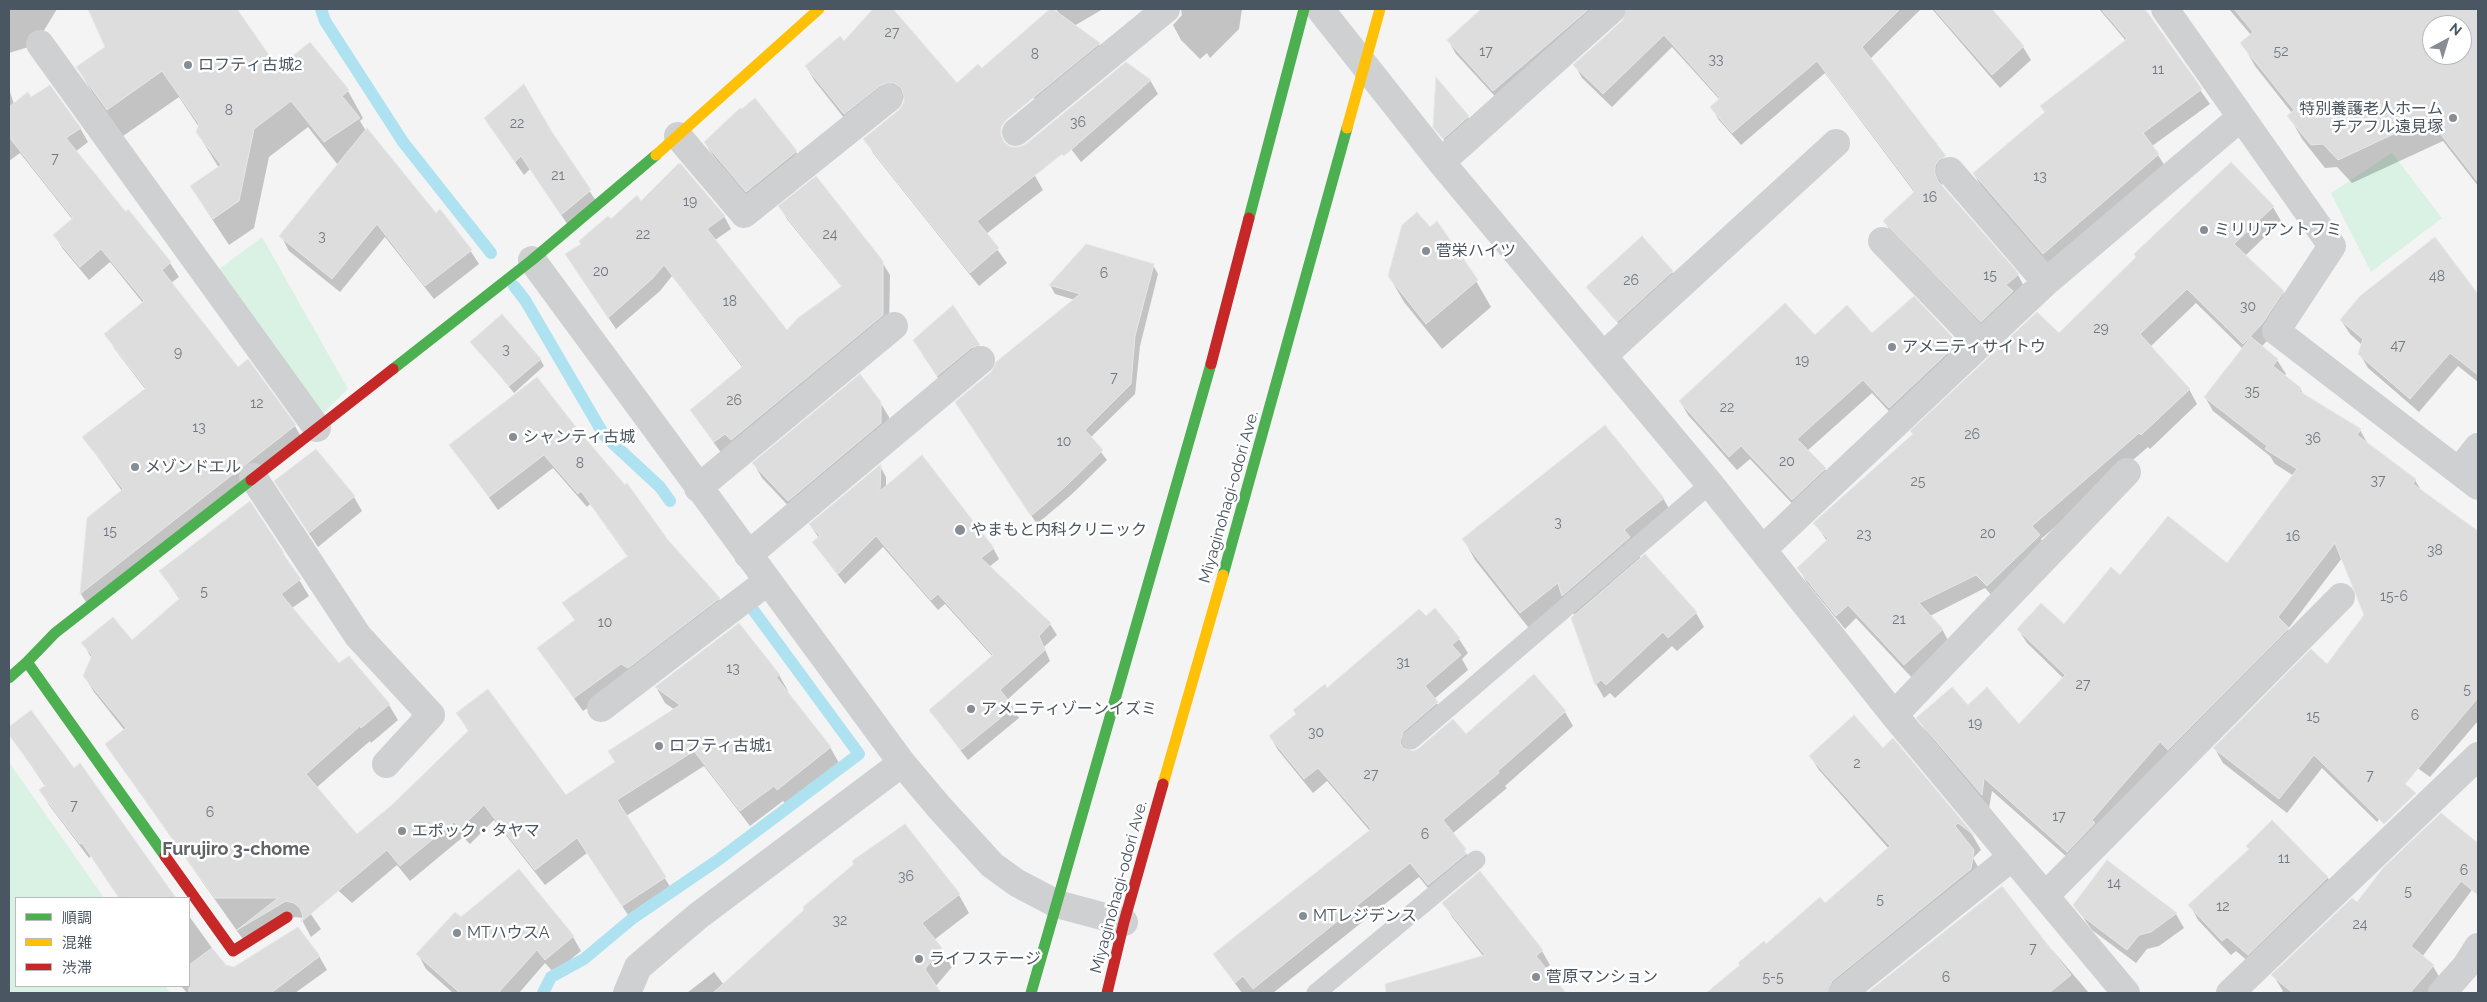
<!DOCTYPE html>
<html>
<head>
<meta charset="utf-8">
<style>
	body { margin:0 }
	#map { position:relative; width:2487px; height:1002px; overflow:hidden; background:#f4f4f4; font-family:Raleway,"Noto Sans JP",sans-serif }
	canvas { display:block }
	.frame { position:absolute; inset:0; border:10px solid #4a5661; pointer-events:none }
	.legend { position:absolute; left:15px; top:897px; width:175px; height:90px; box-sizing:border-box; background:#fff; border:1px solid #b7bbc0; margin:0; padding:6px 9px; list-style:none; font-size:15px; color:#4a5661 }
	.legend li { display:flex; align-items:center; gap:10px; height:25px }
	.legend b { width:25px; border:1px solid #b7bbc0 }
	.north { position:absolute; left:2422px; top:15px; width:50px; height:50px; box-sizing:border-box; background:#fff; border:1px solid #b7bbc0; border-radius:50%; rotate:39deg; font-size:14px; font-weight:700; line-height:20px; text-align:center; color:#4a5661 }
	.north::after { content:''; display:block; margin:auto; width:18px; height:22px; background:#868d94; clip-path:polygon(50% 0,100% 100%,50% 72%,0 100%) }
</style>
</head>
<body>
<div id="map">
<canvas width="2487" height="1002"></canvas>
<div class="frame"></div>
<ul class="legend">
<li><b style="height:6px;background:#4caf50"></b>順調</li>
<li><b style="height:6px;background:#ffc107"></b>混雑</li>
<li><b style="height:6px;background:#c62828"></b>渋滞</li>
</ul>
<div class="north">N</div>
</div>
<script>
const c = document.querySelector('canvas').getContext('2d');
c.lineJoin = 'round';
function paint(path, color) { c.fillStyle = color; c.fill(path, 'evenodd'); }
const toPath = rows => new Path2D(rows.map(r => 'M' + r).join(''));
function strokePath(path, color, width, dash) { c.strokeStyle = color; c.lineWidth = width; c.lineCap = dash ? 'butt' : 'round'; c.setLineDash(dash || []); c.stroke(path); }
function label(font, color, halo, rows, align = 'center') {
  c.font = font + ' Raleway,"Noto Sans JP",sans-serif'; c.lineWidth = 5; c.setLineDash([]); c.textBaseline = 'middle'; c.strokeStyle = halo; c.fillStyle = color; for (const [text, x, y, turn = 0] of rows) {
    c.save(); c.translate(x, y); c.rotate((+turn || 0) * Math.PI / 180); c.textAlign = isNaN(turn) ? turn : align; if (halo) c.strokeText(text, 0, 0); c.fillText(text, 0, 0); c.restore();
  }
}
const green = toPath([
	[2392,153,2442,218,2371,272,2331,193],
	[262,237,348,389,323,413,215,272],
	[9,762,104,898,16,898,16,986,165,986,170,993,9,993]
]);
const shadow = toPath([
	[9,9,57,9,35,45,9,53],
	[89,9,153,9,160,23,185,26,210,9,236,9,278,70,310,44,348,91,363,118,360,121,366,131,435,214,470,250,479,264,434,299,385,237,340,292,289,251,281,236,338,165,308,127,269,157,254,228,229,245,191,187,219,168,197,132,199,127,179,97,123,136,93,94,77,67,106,47],
	[874,9,891,9,1000,135,1005,144,1035,176,1043,190,986,234,1007,263,979,286,873,153,865,139,900,111,905,99,896,96,852,128,814,80,806,66,844,43],
	[1051,9,1060,15,1056,9,1103,9,1074,26,1099,44,1107,58,1043,111,1002,53],
	[1181,9,1242,9,1239,29,1210,58,1207,53,1200,59,1181,40,1173,25,1182,15],
	[1483,9,1613,9,1502,104,1456,54,1448,40],
	[1628,9,1921,9,1870,59,1952,170,1942,180,1942,187,2018,275,2025,288,1989,334,1892,234,1884,221,1915,193,1825,73,1741,145,1719,120,1711,107,1720,100,1672,47,1612,107,1582,78,1575,65,1628,15],
	[1932,9,1991,9,2023,47,2031,60,2000,88],
	[2099,9,2143,9,2210,104,2152,146,2167,169,2051,268,1982,188,1974,174,2045,113,2042,107,2127,42],
	[2229,9,2298,9,2313,27,2337,9,2478,9,2478,186,2443,141,2352,183,2337,167,2325,168,2302,139,2289,116,2292,113,2255,66,2242,43,2251,35],
	[2432,25,2462,25,2462,55,2432,55],
	[1150,80,1158,94,1081,162,1062,137],
	[9,89,14,104,31,99,80,128,88,142,75,152,126,213,128,211,170,263,179,277,171,283,238,369,295,426,303,440,89,607,81,594,89,518,122,491,84,438,146,390,114,348,106,334,143,303,110,262,89,280,63,249,54,235,73,220,20,153,9,161],
	[755,100,796,152,804,166,755,206,714,157,705,143],
	[1468,117,1472,124,1448,145,1434,126],
	[485,119,551,133,598,204,570,228,530,169,524,175],
	[641,203,724,216,731,229,715,240,787,332,842,287,787,219,780,207,882,262,890,275,889,328,722,454,691,411,743,368,672,276,660,291,616,329,574,267,582,244,611,221],
	[2273,207,2281,221,2245,256,2283,292,2291,306,2270,338,2261,347,2277,360,2286,374,2284,376,2300,389,2304,395,2360,430,2368,444,2415,480,2422,492,2478,532,2478,590,2394,529,2374,553,2478,651,2478,721,2430,777,2416,767,2377,822,2322,768,2287,813,2223,763,2215,749,2327,666,2366,616,2342,558,2288,629,2296,643,2076,865,1992,791,1989,808,1926,732,1918,718,1967,706,2019,725,2064,679,2027,643,2018,629,2064,626,2121,577,2227,565,2294,476,2275,464,2270,456,2213,411,2205,397,2243,349,2196,303,2150,347,2189,389,2197,404,2150,449,2148,447,2041,539,2048,550,1995,599,1985,588,1930,616,1942,629,1950,644,1913,679,1856,618,1845,629,1807,583,1799,569,1827,541,1815,523,2060,334],
	[1153,265,1158,274,1140,346,1135,394,1090,438,1107,460,1071,495,1037,524,962,412,1075,300,1055,294,1050,285],
	[1672,272,1676,279,1622,328,1588,287],
	[1389,276,1476,281,1491,307,1442,349,1404,302],
	[2473,289,2478,298,2478,306,2472,310,2478,315,2478,382,2458,366,2419,412,2368,368,2360,354,2362,345,2350,334,2341,320],
	[1914,298,1957,344,1965,358,1898,421,1872,393,1807,451,1825,469,1833,483,1801,513,1750,459,1737,470,1688,415,1680,401,1814,337,1872,335],
	[952,307,987,359,946,390,922,354],
	[472,342,540,359,544,366,514,393],
	[537,379,667,541,719,599,727,612,583,711,538,648,575,621,564,603,628,557,590,504,587,507,553,468,498,510,451,445],
	[880,402,889,417,889,438,797,515,762,478,754,464],
	[316,450,354,497,362,511,318,547,284,496],
	[880,466,886,477,886,488,993,548,999,559,989,567,1050,624,1057,635,1044,647,1050,661,1007,700,1019,718,968,760,930,711,993,657,945,604,938,610,883,547,845,584,813,543,819,538,810,525],
	[1663,498,1675,519,1636,550,1641,559,1696,613,1704,627,1677,651,1672,646,1615,698,1610,693,1604,698,1596,684,1572,619,1575,616,1568,604,1532,632,1475,560,1464,540],
	[283,553,309,596,292,608,339,665,389,705,398,720,371,743,370,741,316,788,357,835,394,805,469,732,457,713,565,797,616,763,675,710,665,703,656,687,779,675,788,691,786,692,830,747,839,763,787,805,783,801,750,826,704,766,626,816,674,893,632,921,587,853,545,885,494,820,470,844,463,837,410,881,397,865,352,903,265,824,255,833,321,929,311,937,303,922,303,918,295,917,247,945,106,745,125,731,94,692,84,676,92,659,83,643,132,642,180,600,161,572],
	[1434,610,1459,639,1468,653,1462,659,1468,670,1434,699,1446,717,1411,746,1409,751,1413,752,1465,735,1565,712,1573,726,1505,786,1507,788,1452,834,1474,864,1437,899,1419,877,1273,993,1242,993,1214,955,1370,831,1327,781,1313,793,1278,750,1270,736,1327,690],
	[31,712,73,770,80,765,176,898,119,898,91,856,89,858,49,805,41,791,46,787,9,734,9,728],
	[1893,740,1973,836,1981,850,1973,858,1981,872,1842,993,1708,993,1766,946,1825,905,1889,849,1819,770,1810,756,1882,749],
	[2272,822,2328,878,2336,892,2256,968,2236,951,2231,955,2198,920,2190,905,2250,850],
	[2107,862,2176,914,2184,928,2159,946,2147,949,2136,963,2092,930,2074,905],
	[2470,868,2478,882,2422,957,2433,966,2441,980,2430,993,2281,993,2283,991,2273,975,2358,904],
	[519,871,573,937,581,951,554,973,545,963,519,993,453,993,426,969,418,954],
	[2000,889,2089,993,1869,993],
	[959,895,969,913,934,940,952,967,935,987,939,993,687,993,714,972,724,985],
	[1444,903,1542,951,1550,965,1545,969,1564,993,1408,993,1432,972,1484,957,1452,917],
	[189,916,225,966,233,968,319,956,327,970,295,993,187,993,181,986,189,986]
]);
const stream = toPath([
	[321,9,325,21,403,142,491,253],
	[514,286,525,300,604,435,660,487,670,501],
	[543,993,551,977,584,959,633,918,718,860,859,754,751,607]
]);
const building = toPath([
	[88,9,237,9,278,68,310,42,349,90,342,96,360,118,324,142,291,101,254,129,239,201,213,219,190,186,221,165,196,132,199,124,162,71,107,110,76,67,105,47,88,9],
	[873,9,893,9,957,83,978,64,982,68,1050,9,1053,9,1100,43,1006,120,1001,127,1001,135,1004,142,1011,147,1019,147,1026,144,1126,62,1151,80,1064,156,1062,154,977,221,999,248,970,273,863,139,899,110,904,103,904,96,901,88,894,83,887,83,880,86,844,114,805,66,840,36,844,41,873,9],
	[1481,9,1589,9,1493,91,1447,40,1481,9],
	[1627,9,1900,9,1862,47,1946,156,1939,160,1935,166,1935,174,1938,181,2019,274,2006,285,2013,291,1981,322,1883,221,1915,191,1817,61,1732,133,1710,107,1720,98,1664,35,1603,94,1573,65,1622,21,1627,9],
	[1934,9,1992,9,2024,46,1992,75,1934,9],
	[2101,9,2145,9,2202,89,2143,133,2159,154,2043,254,1973,173,2045,112,2040,106,2127,39,2101,9],
	[2234,9,2478,9,2478,182,2428,118,2338,160,2323,144,2311,145,2287,116,2294,110,2240,43,2253,32,2234,9],
	[2432,25,2462,25,2462,55,2432,55,2432,25],
	[1436,77,1469,116,1443,139,1433,127,1436,77],
	[524,84,552,132,591,190,561,215,521,156,515,162,484,118,524,84],
	[50,85,81,128,66,138,126,212,128,209,171,262,162,270,238,367,248,359,296,425,80,594,87,518,123,489,82,437,146,388,104,334,144,301,101,249,80,267,53,235,73,218,9,137,9,107,28,92,31,97,50,85],
	[755,98,797,151,746,192,704,142,740,108,742,109,755,98],
	[367,128,436,213,440,209,472,250,425,286,377,224,332,279,279,236,367,128],
	[2231,162,2274,206,2234,244,2284,291,2262,324,2243,344,2187,289,2140,334,2190,389,2141,435,2139,433,2032,526,2040,535,1987,586,1976,575,1919,603,1943,629,1904,665,1848,605,1836,616,1797,568,1828,539,1813,523,1913,434,1910,431,2037,312,2059,333,2136,257,2134,254,2231,162],
	[678,164,681,164,725,216,707,229,787,330,798,318,842,286,778,206,816,176,883,261,883,315,731,440,725,434,714,442,690,410,743,366,664,265,653,278,608,318,565,254,581,244,579,241,608,216,611,219,637,195,641,201,678,164],
	[1417,212,1430,227,1437,221,1478,280,1426,324,1388,276,1402,225,1417,212],
	[1642,236,1673,271,1617,322,1586,287,1642,236],
	[2435,237,2478,294,2478,375,2450,353,2410,399,2358,354,2363,339,2340,320,2360,296,2435,237],
	[1086,244,1154,264,1135,336,1131,384,1085,430,1103,450,1066,486,1031,516,955,402,991,372,996,362,1080,294,1049,285,1086,244],
	[1914,296,1958,343,1889,408,1863,380,1797,439,1826,468,1792,500,1741,446,1729,457,1679,401,1785,303,1815,335,1847,305,1872,333,1914,296],
	[953,305,980,345,971,348,937,376,913,340,953,305],
	[502,314,541,359,509,386,470,342,502,314],
	[2251,337,2278,359,2273,366,2301,388,2299,391,2361,429,2357,435,2416,479,2413,484,2478,531,2478,698,2405,784,2416,793,2384,824,2314,755,2279,799,2213,748,2311,649,2327,664,2364,615,2335,543,2278,617,2289,628,2168,750,2160,742,2092,820,2095,823,2067,852,1984,778,1982,795,1916,718,1952,687,1968,705,1987,687,2019,724,2065,675,2017,629,2041,603,2064,624,2111,567,2120,575,2168,516,2227,563,2297,469,2265,449,2267,446,2204,397,2251,337],
	[860,374,881,402,881,423,788,501,752,463,860,374],
	[537,377,579,431,625,485,627,483,668,540,720,598,628,668,621,664,574,698,537,648,575,620,562,603,628,556,581,491,578,494,544,455,489,497,449,445,537,377],
	[1605,425,1664,498,1624,530,1630,537,1562,596,1558,583,1520,613,1462,539,1605,425],
	[316,449,355,496,309,533,274,481,316,449],
	[922,455,994,548,981,558,1051,623,1039,636,1045,650,1000,690,1014,707,961,750,929,710,993,655,938,594,931,600,876,536,838,574,812,542,820,536,809,524,881,464,880,491,922,455],
	[250,501,284,553,283,554,301,579,281,594,339,663,349,656,390,704,361,728,360,726,306,774,357,834,393,804,469,730,456,713,488,689,566,795,615,762,608,751,680,705,655,687,739,623,780,675,776,677,831,747,777,790,774,786,740,811,694,751,617,800,666,877,622,906,577,838,535,870,484,805,460,829,454,822,400,866,387,850,301,922,303,916,300,908,294,903,286,901,237,930,278,898,215,898,105,744,126,728,83,676,92,655,81,643,113,617,132,640,180,598,159,571,250,501],
	[1645,554,1697,612,1668,638,1663,632,1606,685,1601,680,1595,685,1571,618,1645,554],
	[1435,608,1460,638,1452,645,1461,655,1425,686,1438,702,1403,732,1400,742,1403,748,1413,751,1418,749,1453,719,1466,734,1534,674,1566,711,1498,771,1499,773,1443,820,1466,849,1464,851,1466,854,1428,885,1410,863,1253,989,1243,976,1235,983,1213,954,1371,829,1318,768,1304,779,1269,736,1296,714,1293,710,1325,684,1327,688,1419,609,1426,616,1435,608],
	[31,710,74,768,80,763,176,898,119,898,82,843,80,844,39,790,46,785,9,735,9,727,31,710],
	[1854,715,1883,748,1893,738,1974,835,1958,823,1955,826,1974,850,1971,869,1832,981,1827,993,1706,993,1740,965,1738,963,1764,941,1766,944,1820,897,1825,903,1890,846,1809,756,1854,715],
	[2441,813,2478,843,2478,895,2461,881,2411,946,2434,965,2410,993,2293,993,2271,975,2352,898,2357,902,2383,868,2441,813],
	[2272,820,2328,877,2248,955,2227,937,2222,941,2188,905,2249,849,2246,846,2272,820],
	[905,824,960,894,922,923,942,948,925,969,941,993,713,993,804,910,803,907,854,864,852,861,905,824],
	[2107,860,2177,913,2151,932,2139,935,2127,950,2082,916,2073,905,2107,860],
	[519,869,574,936,545,960,537,950,498,993,460,993,416,954,455,912,461,917,519,869],
	[1480,871,1543,950,1536,956,1566,993,1386,993,1385,984,1485,955,1442,903,1480,871],
	[2002,886,2071,975,2049,993,1867,993,2002,886],
	[298,927,320,956,271,993,189,993,189,965,212,948,226,965,234,967,298,927]
]);
const lane = toPath([
	[1411,740,1710,484],
	[1316,993,1476,860]
]);
const street = toPath([
	[1320,9,1441,162,1710,484,1894,715,2126,993],
	[2165,9,2332,246,2276,331,2478,486],
	[40,44,317,428],
	[1016,132,1166,9],
	[678,136,744,214,889,98],
	[1441,162,1612,9],
	[1950,171,2046,282],
	[1882,241,1981,344],
	[532,260,902,763,939,807,992,865,1017,883,1057,904,1124,922],
	[1603,356,1836,143],
	[2459,471,2478,447],
	[253,477,358,636,431,715,386,764],
	[698,488,894,326],
	[1763,549,2046,282,2240,118],
	[748,555,981,360],
	[601,708,768,581],
	[1894,715,2127,472],
	[2046,895,2341,597],
	[627,993,638,967,698,916,902,763],
	[1842,993,2012,857],
	[2230,993,2478,756],
	[2442,993,2466,966,2478,947]
]);
const fast = toPath([
	[1249,218,1304,9],
	[393,369,532,260,656,155],
	[1223,575,1347,128],
	[9,678,27,662],
	[165,856,27,662,55,633,251,480],
	[1031,993,1211,364]
]);
const slow = toPath([
	[1347,128,1380,9],
	[656,155,819,9],
	[1163,784,1223,575]
]);
const jam = toPath([
	[1211,364,1249,218],
	[251,480,393,369],
	[165,856,233,951,287,917],
	[1107,993,1124,922,1163,784]
]);
const markers = [
	[188,65,5,"#868d94"],
	[2453,118,5,"#868d94"],
	[2204,230,5,"#868d94"],
	[1426,251,5,"#868d94"],
	[1892,347,5,"#868d94"],
	[513,437,5,"#868d94"],
	[135,467,5,"#868d94"],
	[960,530,6,"#868d94"],
	[971,709,5,"#868d94"],
	[659,746,5,"#868d94"],
	[402,831,5,"#868d94"],
	[1303,916,5,"#868d94"],
	[457,933,5,"#868d94"],
	[919,959,5,"#868d94"],
	[1536,977,5,"#868d94"]
];
const numberNames = [
	["27",892,33],
	["17",1486,52],
	["52",2281,52],
	["8",1035,55],
	["33",1716,60],
	["11",2158,70],
	["8",229,111],
	["36",1078,123],
	["22",517,124],
	["7",55,159],
	["21",558,176],
	["13",2040,177],
	["16",1930,198],
	["19",690,202],
	["22",643,235],
	["24",830,235],
	["3",322,237],
	["20",601,272],
	["6",1104,274],
	["15",1990,276],
	["48",2437,277],
	["26",1631,281],
	["18",730,302],
	["30",2248,307],
	["29",2101,329],
	["47",2398,346],
	["3",506,350],
	["9",178,353],
	["19",1802,361],
	["7",1114,378],
	["35",2252,392],
	["26",734,401],
	["12",257,404],
	["22",1727,408],
	["13",199,428],
	["26",1972,435],
	["36",2313,439],
	["10",1064,442],
	["20",1787,462],
	["8",580,464],
	["37",2378,481],
	["25",1918,482],
	["3",1558,523],
	["15",110,532],
	["20",1988,534],
	["23",1864,535],
	["16",2293,537],
	["38",2435,551],
	["5",204,592],
	["15-6",2394,597],
	["21",1899,620],
	["10",605,623],
	["31",1403,663],
	["13",733,669],
	["27",2083,685],
	["5",2467,690],
	["6",2415,716],
	["15",2313,717],
	["19",1975,724],
	["30",1316,733],
	["2",1857,764],
	["27",1371,775],
	["7",2370,776],
	["7",74,806],
	["6",210,813],
	["17",2059,817],
	["6",1425,835],
	["11",2284,859],
	["6",2464,871],
	["36",906,877],
	["14",2114,884],
	["5",2408,892],
	["5",1880,900],
	["12",2223,907],
	["32",840,921],
	["24",2360,925],
	["7",2033,949],
	["5-5",1773,978],
	["6",1946,978]
];
const poiNames = [
	["ロフティ古城2",198,65],
	["特別養護老人ホーム",2443,109,"right"],
	["チアフル遠見塚",2443,127,"right"],
	["ミリリアントフミ",2214,230],
	["菅栄ハイツ",1436,251],
	["アメニティサイトウ",1902,347],
	["シャンティ古城",523,437],
	["メゾンドエル",145,467],
	["やまもと内科クリニック",971,530],
	["アメニティゾーンイズミ",981,709],
	["ロフティ古城1",669,746],
	["エポック・タヤマ",412,831],
	["MTレジデンス",1313,916],
	["MTハウスA",467,933],
	["ライフステージ",929,959],
	["菅原マンション",1546,977]
];
const streetNames = [
	["Miyaginohagi-odori Ave.",1229,497,-74],
	["Miyaginohagi-odori Ave.",1119,887,-75]
];
const neighbourhoodNames = [
	["Furujiro 3-chome",236,850]
];
paint(green, '#d9f2e3');
paint(shadow, '#0003');
strokePath(stream, '#aee2f0', 12);
paint(building, '#ddddde');
strokePath(building, '#e5e6e7', 1);
strokePath(lane, '#ced0d2', 19);
strokePath(street, '#ced0d2', 28);
strokePath(fast, '#4caf50', 11);
strokePath(slow, '#ffc107', 11);
strokePath(jam, '#c62828', 11);
for (const [x, y, r, color] of markers) { const dot = new Path2D(); dot.arc(x, y, r, 0, 2 * Math.PI); c.fillStyle = color; c.fill(dot); strokePath(dot, '#fff', 2); }
label('14px', '#707881', null, numberNames);
label('16px', '#4a5661', '#fff', poiNames, 'left');
label('16px', '#4a5661', '#fff', streetNames);
label('bold 18px', '#5f6368', '#fff', neighbourhoodNames);
</script>
</body>
</html>
